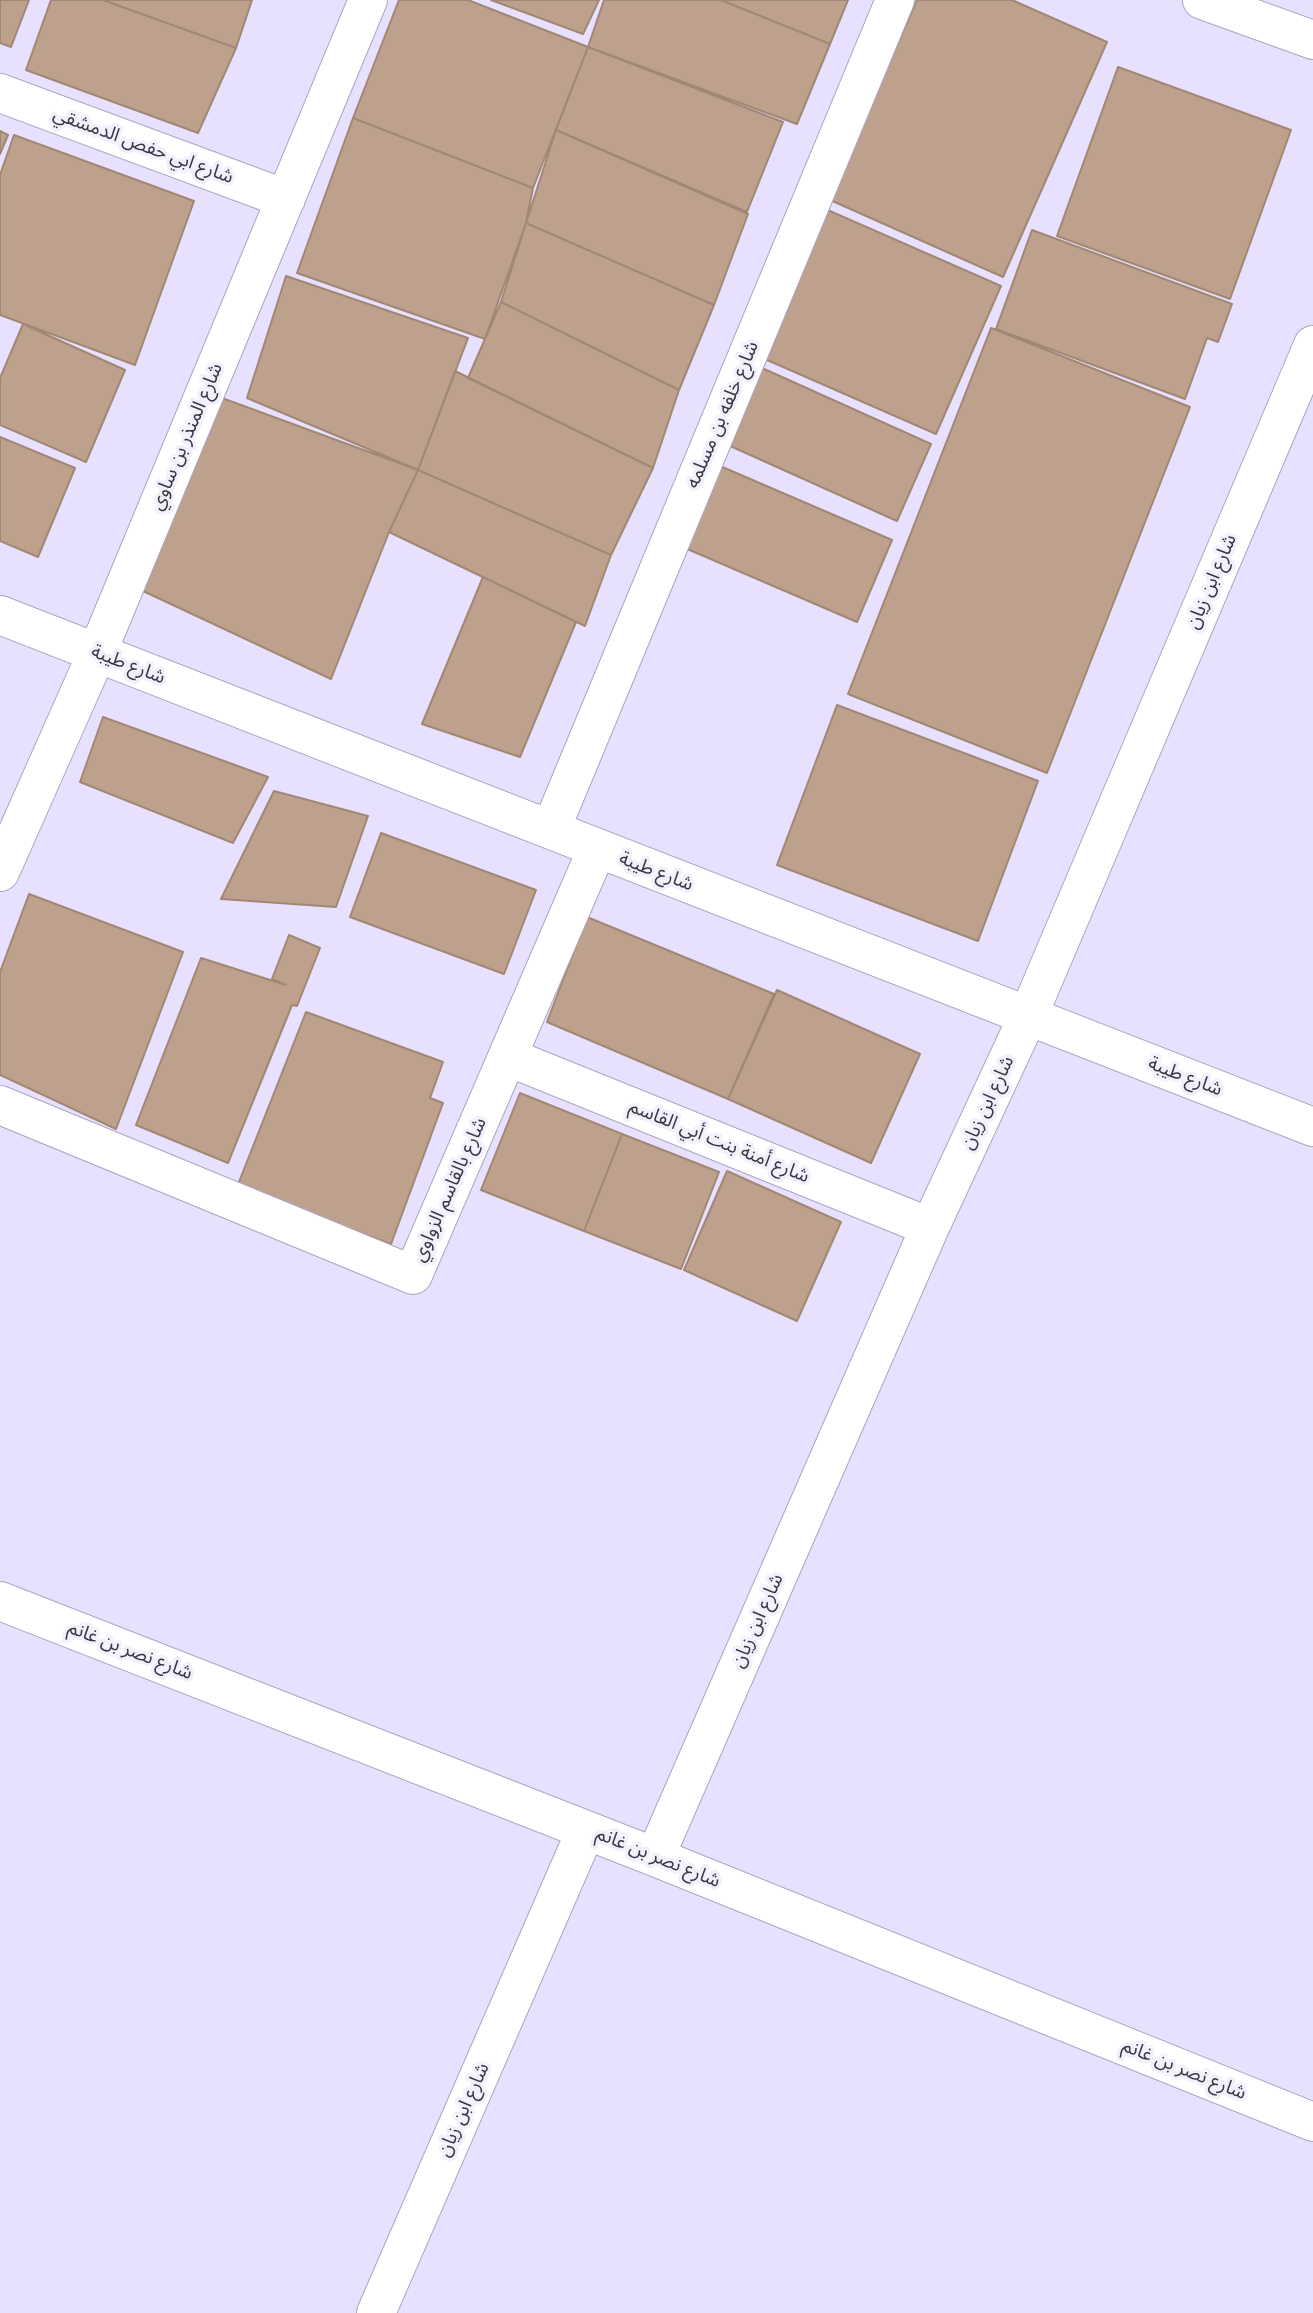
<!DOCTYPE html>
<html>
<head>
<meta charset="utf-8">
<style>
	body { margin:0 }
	canvas { display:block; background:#e7e0ff }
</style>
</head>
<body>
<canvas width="1313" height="2313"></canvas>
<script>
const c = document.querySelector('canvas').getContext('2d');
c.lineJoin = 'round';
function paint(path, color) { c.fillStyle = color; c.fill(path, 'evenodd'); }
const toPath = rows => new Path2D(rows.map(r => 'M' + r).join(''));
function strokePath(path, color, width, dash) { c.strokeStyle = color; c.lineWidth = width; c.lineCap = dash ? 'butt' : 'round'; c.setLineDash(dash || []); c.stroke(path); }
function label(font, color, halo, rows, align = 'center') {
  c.font = font + ' "Times New Roman","Noto Sans Arabic",serif'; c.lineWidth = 7; c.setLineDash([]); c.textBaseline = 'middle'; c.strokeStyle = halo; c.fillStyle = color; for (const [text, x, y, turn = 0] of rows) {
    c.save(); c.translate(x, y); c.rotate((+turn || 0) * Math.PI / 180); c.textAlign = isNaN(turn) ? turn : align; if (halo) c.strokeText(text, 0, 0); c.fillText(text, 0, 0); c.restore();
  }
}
const building = toPath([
	[0,0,29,0,11,47,0,43,0,0],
	[51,0,103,0,236,48,198,133,26,70,51,0],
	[103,0,252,0,236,48,103,0],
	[399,0,468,0,588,47,533,188,353,118,399,0],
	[491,0,599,0,583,34,491,0],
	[604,0,721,0,830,44,797,124,588,47,604,0],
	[721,0,848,0,830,44,721,0],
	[917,0,1012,0,1107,42,1003,277,828,199,917,0],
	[588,47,783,122,747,212,556,130,588,47],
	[1118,67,1291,130,1230,299,1057,236,1118,67],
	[353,118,533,188,526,223,485,339,297,273,353,118],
	[556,130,748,214,714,305,526,223,556,130],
	[0,131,8,135,0,154,0,131],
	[14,135,194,201,135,365,0,315,0,175,14,135],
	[823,208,1001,286,936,434,758,356,823,208],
	[526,223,714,305,679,390,501,302,526,223],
	[1032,230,1232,304,1218,342,1207,338,1185,399,996,329,1032,230],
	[286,276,468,338,418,470,247,398,286,276],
	[501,302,679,390,653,468,468,378,501,302],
	[23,324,125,370,86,462,0,425,0,378,23,324],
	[991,328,1190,407,1047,773,848,694,991,328],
	[762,368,931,444,897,521,728,445,762,368],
	[455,371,653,468,611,555,418,470,455,371],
	[222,398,418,470,389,532,331,679,143,591,222,398],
	[0,437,75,468,38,557,0,541,0,437],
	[720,466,892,540,857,622,685,548,720,466],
	[418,470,611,555,585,626,389,532,418,470],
	[483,577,576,622,520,757,422,724,483,577],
	[837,705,1038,781,978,941,777,865,837,705],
	[103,717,268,777,233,843,80,782,103,717],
	[274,791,368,816,336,907,221,899,274,791],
	[381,833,536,890,504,974,350,917,381,833],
	[29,894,183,952,116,1129,0,1075,0,972,29,894],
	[587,917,774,994,728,1099,547,1022,587,917],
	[289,935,320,948,297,1006,292,1005,228,1163,136,1125,201,958,286,985,272,979,289,935],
	[777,990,920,1054,871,1163,728,1099,777,990],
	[306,1012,443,1062,430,1098,443,1103,391,1244,237,1187,306,1012],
	[520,1093,622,1134,584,1231,481,1190,520,1093],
	[622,1134,719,1172,681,1269,584,1231,622,1134],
	[727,1171,841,1222,797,1321,684,1270,727,1171]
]);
const street = toPath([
	[1202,0,1313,40],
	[0,93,286,199],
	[0,615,1313,1127],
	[551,829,895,0],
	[0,872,97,653,368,0],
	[508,1057,930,1227],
	[0,1105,413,1275,597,849],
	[0,1601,655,1857,1313,2122],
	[655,1857,930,1227,1028,1016,1313,345],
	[376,2313,586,1830]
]);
const streetNames = [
	["شارع ابي حفص الدمشقي",143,146,20],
	["شارع خلفه بن مسلمه",723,415,-67],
	["شارع المنذر بن ساوي",187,437,-67],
	["شارع ابن زيان",1212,582,-67],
	["شارع طيبة",128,665,21],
	["شارع طيبة",656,872,21],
	["شارع طيبة",1185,1077,21],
	["شارع ابن زيان",988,1103,-65],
	["شارع أمنة بنت أبي القاسم",719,1142,22],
	["شارع بالقاسم الزواوي",450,1190,-66],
	["شارع ابن زيان",758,1621,-66],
	["شارع نصر بن غانم",130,1651,21],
	["شارع نصر بن غانم",658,1858,22],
	["شارع نصر بن غانم",1184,2070,22],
	["شارع ابن زيان",464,2110,-66]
];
paint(building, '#bda18d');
strokePath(building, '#a18774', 2);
strokePath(street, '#aca5c3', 40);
strokePath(street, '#fff', 38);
label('19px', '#3a3743', '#f3f0fd', streetNames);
</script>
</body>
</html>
